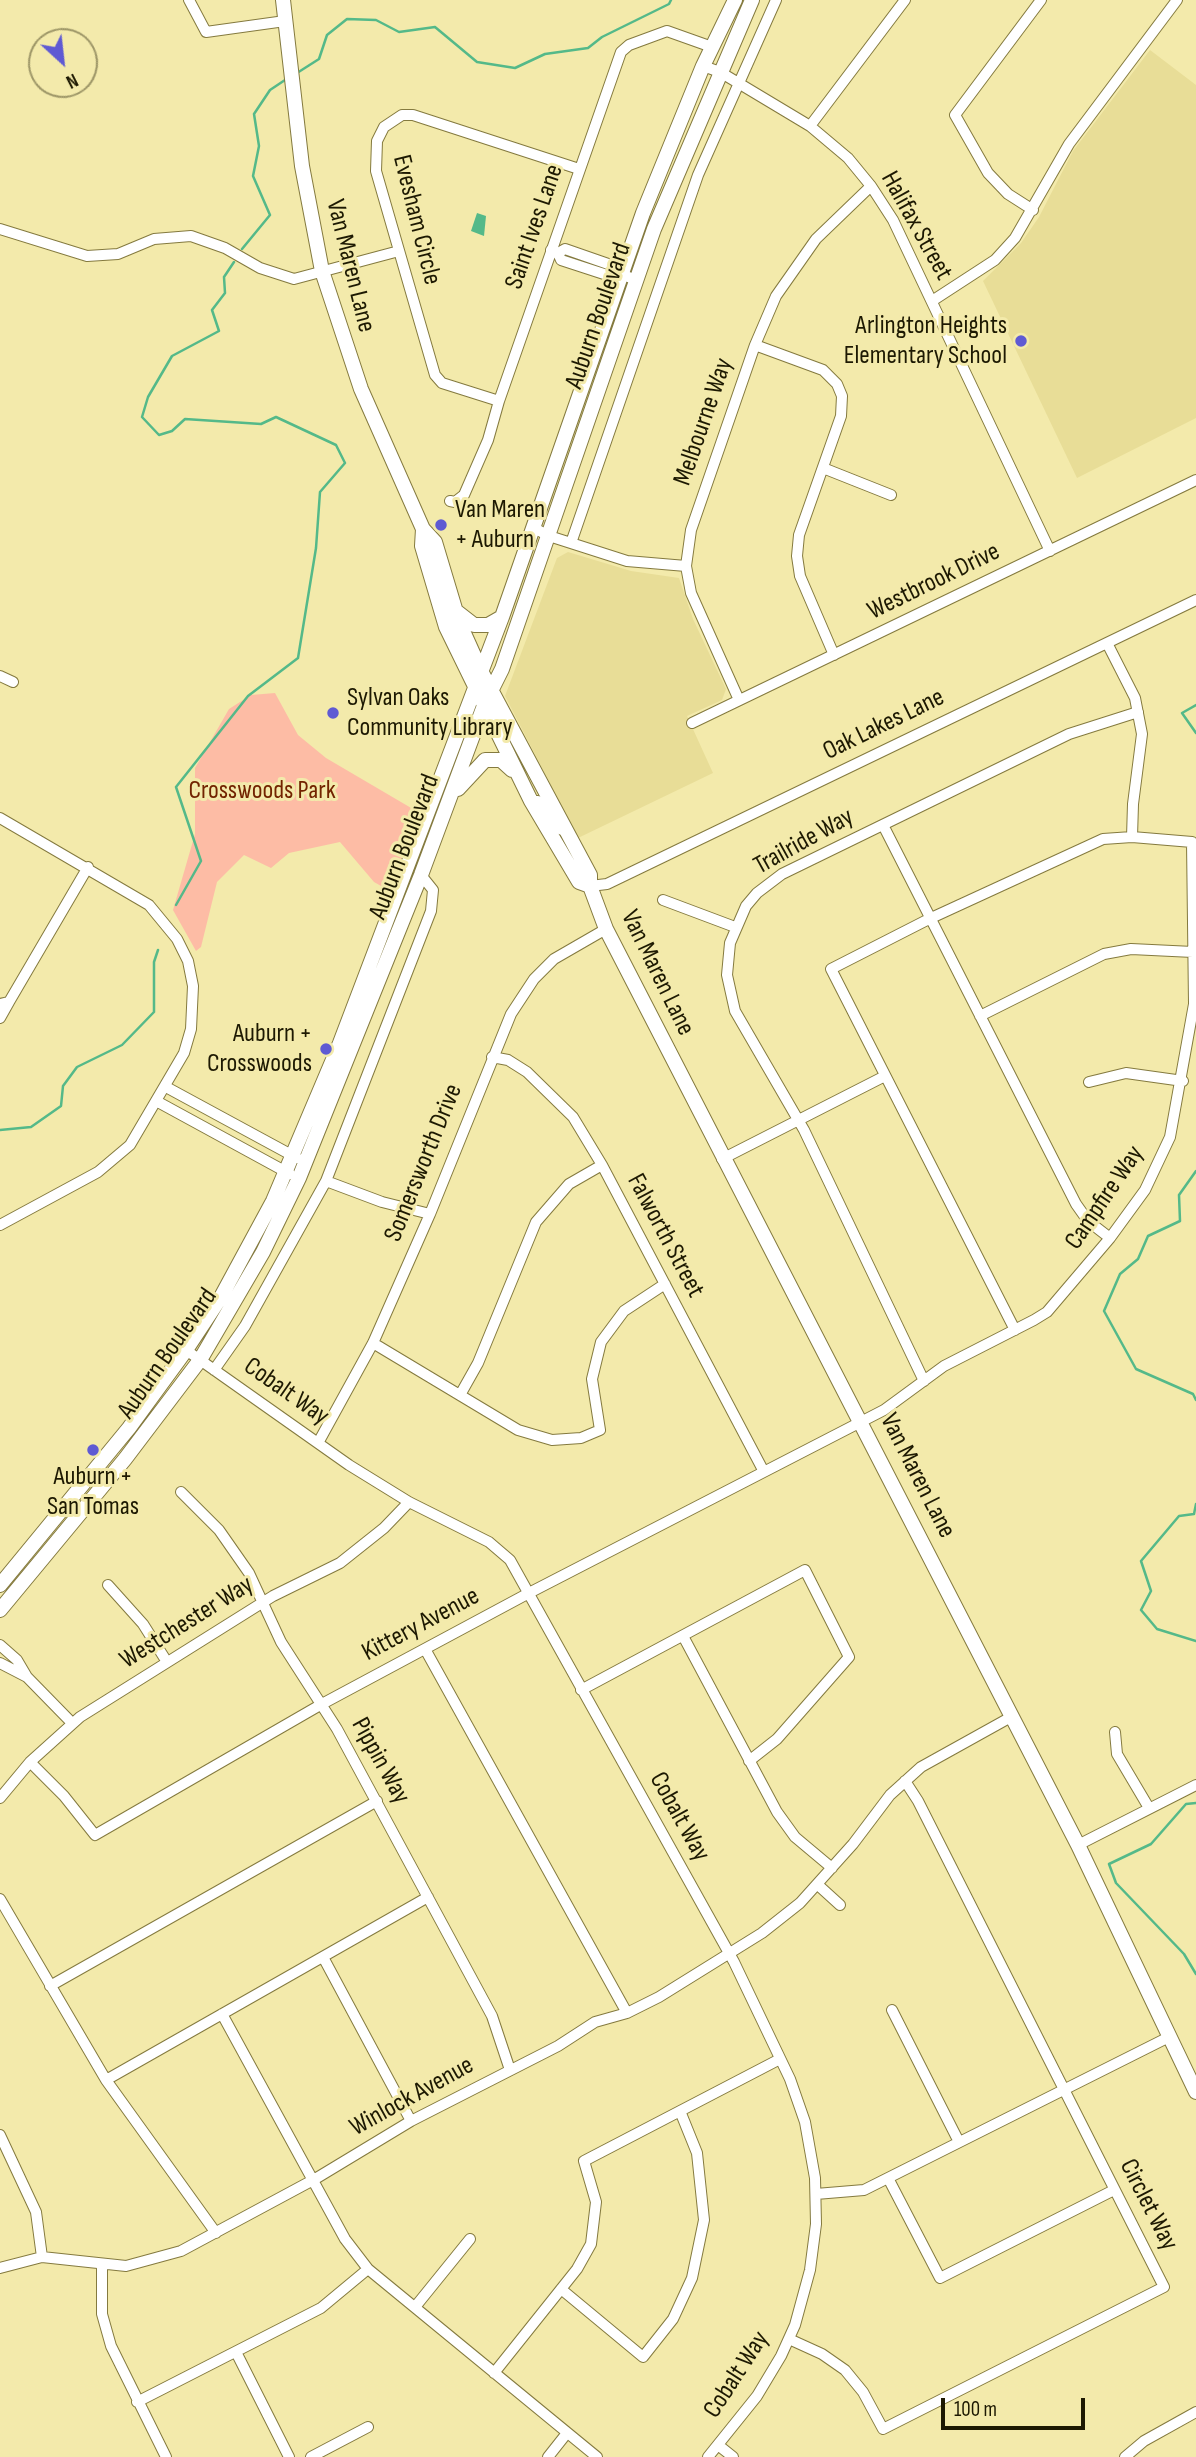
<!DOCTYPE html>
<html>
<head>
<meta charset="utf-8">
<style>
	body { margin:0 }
	#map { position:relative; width:1196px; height:2457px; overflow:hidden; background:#f3eaab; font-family:"Sofia Sans Condensed",sans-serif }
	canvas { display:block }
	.north { position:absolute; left:28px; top:28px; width:70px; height:70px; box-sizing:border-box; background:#f3eaab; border:2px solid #9d9667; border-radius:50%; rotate:153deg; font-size:19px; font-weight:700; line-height:28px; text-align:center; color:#1d1902 }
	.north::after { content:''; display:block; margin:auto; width:24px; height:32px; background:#5f5ad3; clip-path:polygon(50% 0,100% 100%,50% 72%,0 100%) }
	.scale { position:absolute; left:941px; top:2398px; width:144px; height:32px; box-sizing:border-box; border:4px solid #1d1902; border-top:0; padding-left:9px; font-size:21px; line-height:24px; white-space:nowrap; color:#1d1902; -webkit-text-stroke:5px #f3eaab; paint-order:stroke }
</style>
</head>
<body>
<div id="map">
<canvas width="1196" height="2457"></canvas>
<div class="north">N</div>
<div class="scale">100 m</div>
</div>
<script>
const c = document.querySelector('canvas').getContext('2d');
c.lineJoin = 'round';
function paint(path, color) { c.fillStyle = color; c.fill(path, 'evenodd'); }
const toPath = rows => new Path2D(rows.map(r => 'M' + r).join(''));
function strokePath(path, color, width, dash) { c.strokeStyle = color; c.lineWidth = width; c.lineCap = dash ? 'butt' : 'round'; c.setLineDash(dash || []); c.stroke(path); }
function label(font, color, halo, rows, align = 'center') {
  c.font = font + ' "Sofia Sans Condensed",sans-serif'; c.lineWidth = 6; c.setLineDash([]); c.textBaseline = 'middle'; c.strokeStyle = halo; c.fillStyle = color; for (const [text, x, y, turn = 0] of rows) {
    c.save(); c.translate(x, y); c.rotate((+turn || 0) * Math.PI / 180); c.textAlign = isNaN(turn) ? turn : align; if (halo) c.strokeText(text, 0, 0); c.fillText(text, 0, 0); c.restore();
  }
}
const built = toPath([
	[1150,50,1196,85,1196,418,1077,478,983,281,1021,243,1039,217,1073,151],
	[568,552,631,571,679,578,693,619,726,689,722,700,687,716,713,773,578,838,505,696,557,558]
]);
const green = toPath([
	[275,693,298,735,326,758,418,812,390,891,374,882,340,842,289,853,271,868,244,855,217,882,201,947,196,951,173,910,195,834,195,768,229,709,251,695]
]);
const water = toPath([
	[477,213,486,216,484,236,471,231]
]);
const stream = toPath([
	[297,73,319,59,327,35,347,19,376,20,399,32,435,27,477,62,515,68,545,54,588,48,602,37,669,4,671,0],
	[242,249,270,215,253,176,259,146,254,114,270,90,288,78],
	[1196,705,1182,713,1196,733],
	[176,905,201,861,176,787,248,696,298,658,316,548,320,492,345,463,336,445,276,417,261,424,185,419,172,431,159,435,142,417,148,397,172,356,219,331,212,310,225,293,224,277,234,262],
	[0,1130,31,1127,61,1106,63,1086,77,1067,122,1045,154,1012,154,962,158,950],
	[1196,1171,1179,1195,1180,1221,1148,1236,1138,1259,1120,1274,1104,1311,1136,1369,1193,1394,1196,1400],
	[1196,1504,1194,1514,1179,1516,1141,1561,1151,1591,1141,1610,1157,1629,1196,1641],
	[1196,1803,1186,1804,1151,1844,1109,1864,1116,1883,1184,1954,1196,1974]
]);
const minor = toPath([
	[189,0,206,32,285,21],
	[703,66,720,72,810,126,848,158,871,186,893,220,1050,551],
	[810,126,905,0],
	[1033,210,1008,194,988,173,955,115,1041,0],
	[0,229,87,256,118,254,154,239,191,236,225,248,260,268,294,279,399,251],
	[551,250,558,253,561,260,607,275,614,272,637,280],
	[558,253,565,249,611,265,614,272],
	[932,301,995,260,1015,238,1069,144,1177,0],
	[755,345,823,370,837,384,842,396,841,416,799,535,797,556,800,576,834,655],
	[499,401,442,383,435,375,376,171,377,141,384,127,402,115,413,115,579,169],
	[823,468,891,495],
	[450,501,455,502,464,495,488,440,499,401,621,52,629,45,667,31,712,47],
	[534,528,549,536,627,561,686,566],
	[571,543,698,175,776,0],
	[1107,643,1135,698,1142,734,1133,804,1132,837],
	[0,676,13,682],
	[739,700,691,593,686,566,691,530,755,345,776,296,816,239,871,186],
	[692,723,1196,480],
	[531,801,538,801,556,828,566,831],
	[0,818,149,905,177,939,188,961,193,986,191,1029,184,1053,130,1145,98,1172,0,1225],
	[883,825,1076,1204,1088,1221,1110,1238],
	[590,886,607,884,1196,600],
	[663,900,735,927],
	[0,1004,9,1002,88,867],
	[980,1016,1104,954,1131,949,1193,952],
	[0,1018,9,1002],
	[492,1057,508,1060,527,1072,573,1117,602,1165,763,1470],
	[1089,1082,1126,1073,1183,1081],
	[166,1087,297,1158],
	[158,1102,290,1174],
	[722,1159,885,1076],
	[326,1181,382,1202,430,1214],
	[373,1343,518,1430,552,1440,581,1438,600,1430,592,1379,601,1342,624,1311,665,1284],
	[186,1350,349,1465,409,1502,489,1542,510,1560,734,1962,790,2079,805,2122,815,2178,816,2224,810,2270,795,2325,781,2356,757,2396,708,2457],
	[214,1370,245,1326,326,1181,431,911,433,890,421,875],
	[924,1381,804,1130,735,1011,727,975,730,943,746,906,757,893,782,874,1069,734,1138,712],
	[460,1395,478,1363,536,1222,569,1184,602,1165],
	[318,1443,373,1343,430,1214,511,1014,534,979,554,959,606,929],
	[181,1492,219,1530,249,1573,281,1642,337,1729,492,2016,510,2070],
	[108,1585,143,1624,167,1662],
	[683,1636,777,1812,795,1837,832,1868],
	[0,1645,17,1660,27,1677,72,1723],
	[425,1649,627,2013],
	[0,1663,27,1677],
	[581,1690,805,1570,849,1657,777,1739,749,1761],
	[1115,1732,1117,1754,1149,1808],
	[30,1762,64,1796,95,1835,322,1704,529,1593,884,1410,944,1366,1034,1320,1047,1312,1110,1238,1145,1190,1170,1137,1194,1004,1192,842,1132,837,1103,839,929,919,831,969,1015,1330],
	[0,1798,30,1762,80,1717,273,1596,340,1563,384,1528,409,1502],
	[1078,1845,1196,1785],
	[818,1885,840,1905],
	[0,1899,106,2080,216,2233],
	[323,1957,411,2121],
	[50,1986,377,1801],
	[892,2010,959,2142],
	[222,2014,345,2239,368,2269,597,2457],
	[106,2080,428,1897],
	[0,2135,36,2212,42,2257],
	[888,2178,940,2278,1114,2190],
	[816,2194,864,2190,1169,2037],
	[102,2265,102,2314,111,2346,166,2457],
	[0,2268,42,2257,126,2266,181,2251,315,2179,411,2121,558,2046,595,2022,627,2013,659,1997,762,1933,800,1903,853,1844,890,1795,921,1767,1011,1717],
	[561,2289,643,2357,673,2319,692,2278,704,2220,697,2153,680,2111],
	[415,2307,470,2239],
	[789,2339,822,2354,845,2370,863,2392,883,2429,1164,2287,918,1801,905,1781],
	[236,2352,289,2457],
	[494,2373,577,2269,591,2244,596,2202,584,2161,780,2059],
	[137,2402,321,2308,368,2269],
	[718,2445,733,2457],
	[311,2457,368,2427],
	[548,2457,567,2433],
	[1125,2457,1144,2441,1196,2412]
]);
const major = toPath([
	[283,0,302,166,322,271,361,389,423,529,435,542,459,622,481,671,590,875,590,886,606,929,1078,1845,1196,2092],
	[423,529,422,546,446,627,531,801,579,882,590,886],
	[456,611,474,625,488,625,502,617],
	[458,789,485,760,501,760,512,770],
	[0,1585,129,1428,186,1350,221,1297,273,1201,340,1043,502,617,643,213,703,66,735,0],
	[0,1610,125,1459,200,1360,263,1252,299,1178,421,875,485,703,502,669,654,229,752,0]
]);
const markers = [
	[1021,341,7,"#5f5ad3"],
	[441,525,7,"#5f5ad3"],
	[333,713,7,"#5f5ad3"],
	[326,1049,7,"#5f5ad3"],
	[93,1450,7,"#5f5ad3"]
];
const streetNames = [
	["Evesham Circle",416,220,76],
	["Halifax Street",916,226,61],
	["Saint Ives Lane",535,227,-71],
	["Van Maren Lane",350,266,76],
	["Auburn Boulevard",599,316,-71],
	["Melbourne Way",704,422,-71],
	["Westbrook Drive",934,582,-26],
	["Oak Lakes Lane",884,725,-26],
	["Trailride Way",804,842,-29],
	["Auburn Boulevard",405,847,-69],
	["Van Maren Lane",657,973,64],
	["Somersworth Drive",424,1163,-68],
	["Campfire Way",1105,1198,-56],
	["Falworth Street",665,1236,62],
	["Auburn Boulevard",168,1354,-55],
	["Cobalt Way",286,1392,35],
	["Van Maren Lane",917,1476,63],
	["Westchester Way",187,1623,-32],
	["Kittery Avenue",421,1625,-28],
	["Pippin Way",380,1761,61],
	["Cobalt Way",679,1817,61],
	["Winlock Avenue",412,2097,-29],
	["Circlet Way",1148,2205,63],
	["Cobalt Way",737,2375,-57]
];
const poiNames = [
	["Arlington Heights",1007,326],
	["Elementary School",1007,356],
	["Van Maren",455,510,"left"],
	["+ Auburn",455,540,"left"],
	["Sylvan Oaks",347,698,"left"],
	["Community Library",347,728,"left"],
	["Auburn +",312,1034],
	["Crosswoods",312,1064],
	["Auburn +",93,1477,"center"],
	["San Tomas",93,1507,"center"]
];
const parkNames = [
	["Crosswoods Park",262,791]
];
paint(built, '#e8dd97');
paint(green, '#fdbca5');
paint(water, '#54b989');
strokePath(stream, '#54b989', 2.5);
strokePath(minor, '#847a3f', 12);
strokePath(major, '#847a3f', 16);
strokePath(minor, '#fff', 10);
strokePath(major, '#fff', 14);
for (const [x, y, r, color] of markers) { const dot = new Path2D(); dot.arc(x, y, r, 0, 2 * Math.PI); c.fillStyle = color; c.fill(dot); strokePath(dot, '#f3eaab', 2.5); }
label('26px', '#1d1902', '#f3eaab', streetNames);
label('26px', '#1d1902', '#f3eaab', poiNames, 'right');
label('26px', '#722300', '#f3eaab', parkNames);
</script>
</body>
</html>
